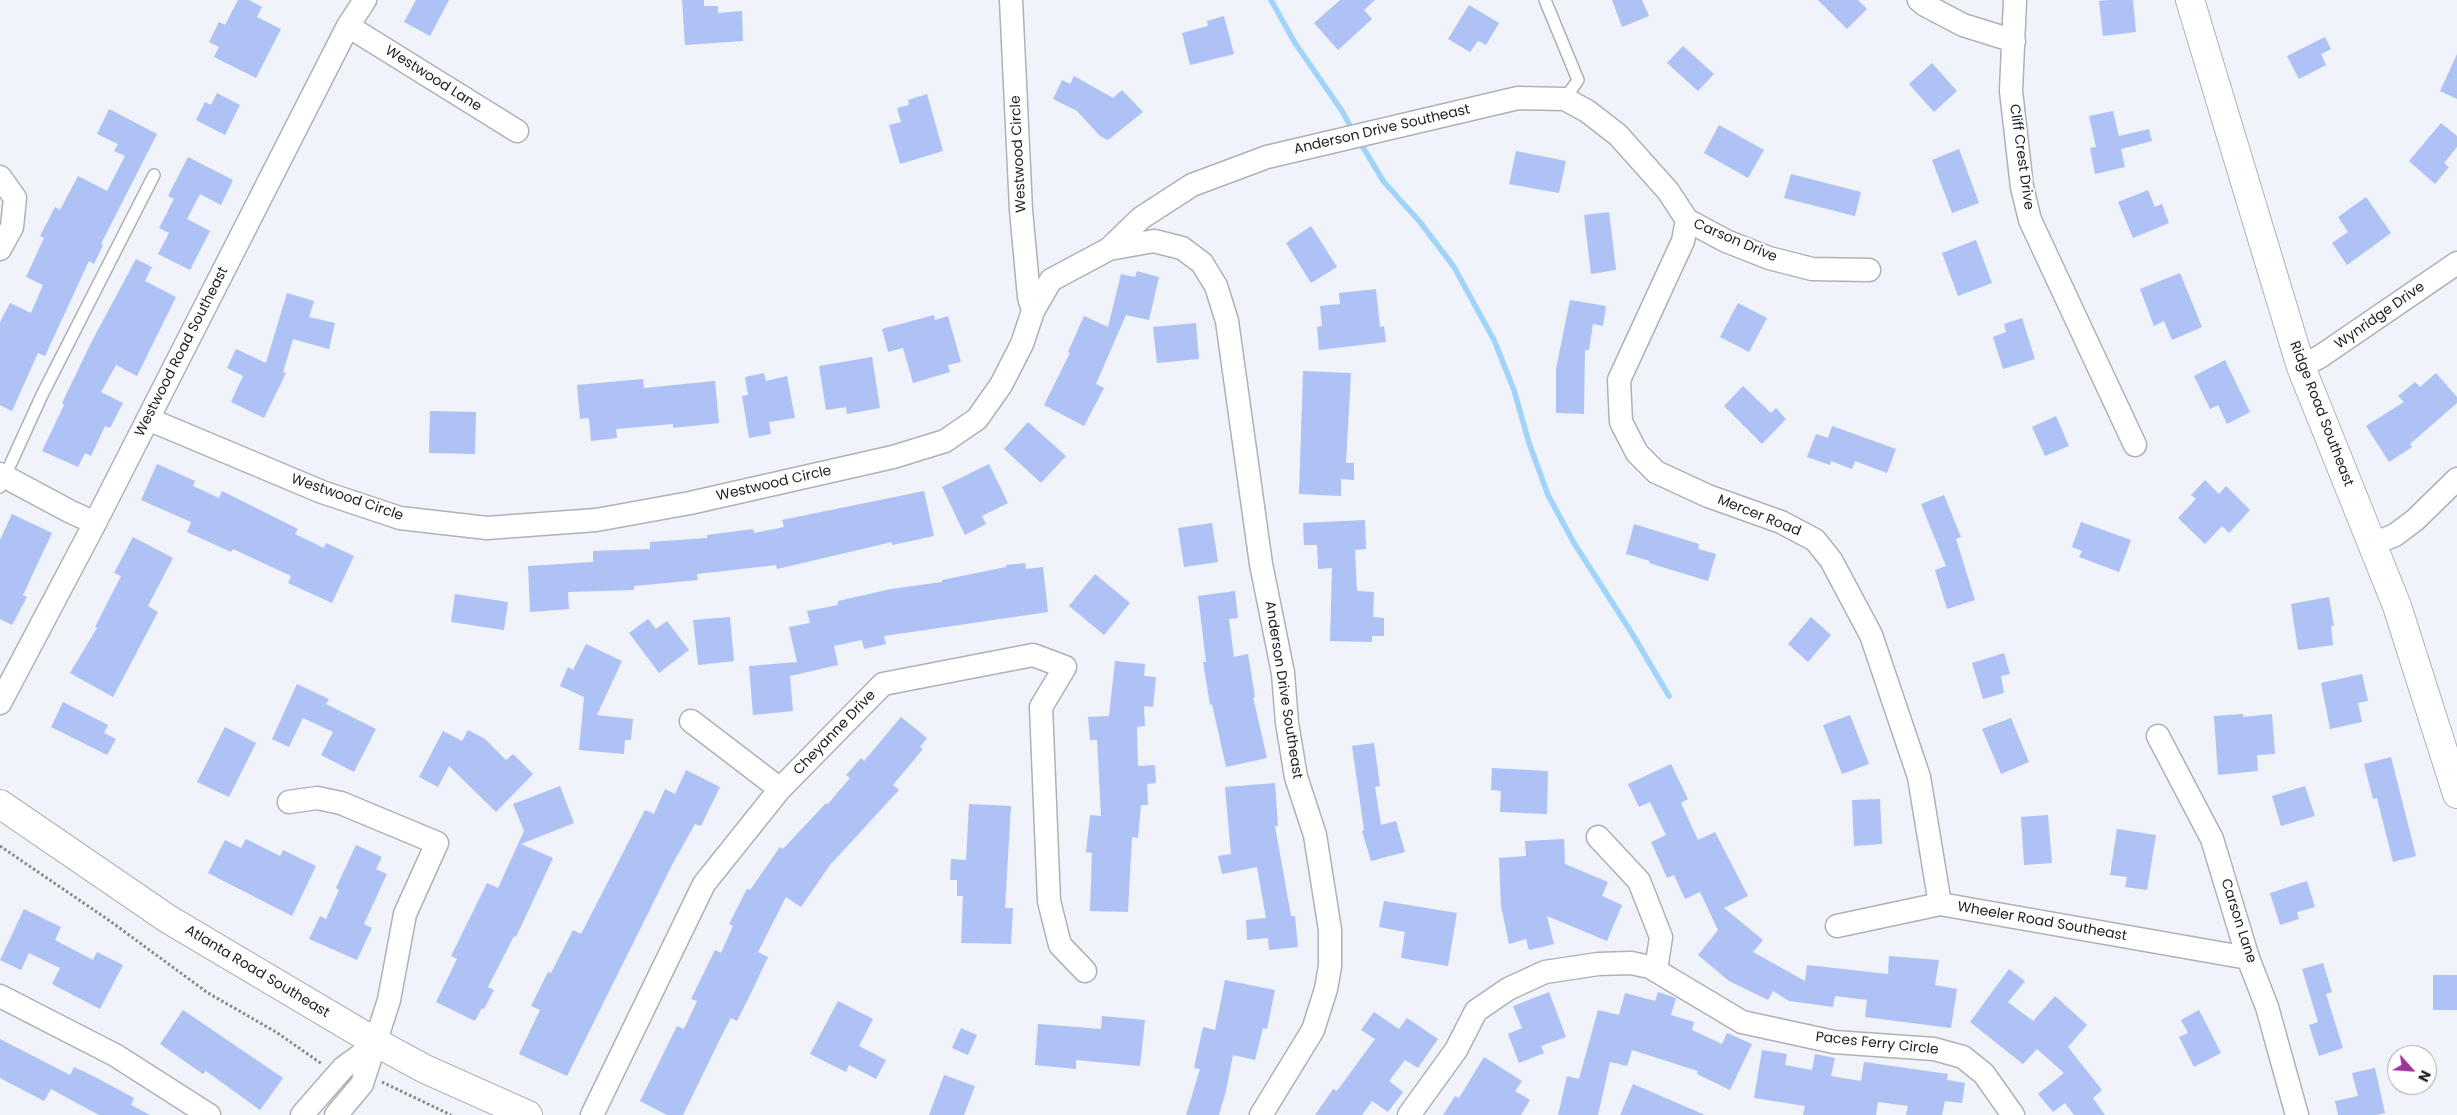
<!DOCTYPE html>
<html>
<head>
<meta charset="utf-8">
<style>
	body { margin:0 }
	#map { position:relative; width:2457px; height:1115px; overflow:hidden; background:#f0f3f9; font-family:Poppins,sans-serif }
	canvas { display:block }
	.north { position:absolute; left:2387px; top:1045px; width:50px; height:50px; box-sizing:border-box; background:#fff; border:1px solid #a5a5a6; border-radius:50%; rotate:116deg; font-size:14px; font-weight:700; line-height:20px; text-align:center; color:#1e1f21 }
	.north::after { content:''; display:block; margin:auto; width:18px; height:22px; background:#9d3598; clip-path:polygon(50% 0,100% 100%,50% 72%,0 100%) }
</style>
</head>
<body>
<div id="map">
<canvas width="2457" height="1115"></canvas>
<div class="north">N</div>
</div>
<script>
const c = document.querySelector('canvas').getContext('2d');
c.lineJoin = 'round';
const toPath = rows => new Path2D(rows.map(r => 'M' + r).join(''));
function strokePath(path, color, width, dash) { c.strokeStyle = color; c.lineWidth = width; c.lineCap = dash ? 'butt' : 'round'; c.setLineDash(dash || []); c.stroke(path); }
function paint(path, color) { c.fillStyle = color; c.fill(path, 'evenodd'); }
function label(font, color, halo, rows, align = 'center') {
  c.font = font + ' Poppins,sans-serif'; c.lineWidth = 4.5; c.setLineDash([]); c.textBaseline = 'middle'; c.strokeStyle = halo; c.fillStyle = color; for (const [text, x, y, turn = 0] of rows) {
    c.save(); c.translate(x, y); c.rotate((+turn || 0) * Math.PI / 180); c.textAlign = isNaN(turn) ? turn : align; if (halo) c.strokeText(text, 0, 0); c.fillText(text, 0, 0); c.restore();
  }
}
const stream = toPath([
	[1271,0,1295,43,1342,111,1353,131],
	[1359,141,1384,182,1420,222,1454,267,1494,340,1514,390,1529,443,1548,495,1574,543,1633,635,1669,696]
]);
const building = toPath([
	[238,0,249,0,262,7,257,17,281,29,256,78,214,57,219,47,209,42,219,22,225,25],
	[416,0,449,0,430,36,404,22],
	[682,0,704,0,704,6,718,6,718,13,742,11,743,41,685,45],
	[1340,0,1375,0,1364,10,1372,19,1338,50,1314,23],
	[1612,0,1642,0,1649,16,1622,27],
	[1818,0,1858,0,1867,9,1847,29],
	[2109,0,2133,0,2136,32,2103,36,2099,1],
	[1469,5,1499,23,1486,45,1478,41,1470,52,1448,39],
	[1224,16,1234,54,1190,65,1182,33,1208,26,1207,21],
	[2325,37,2331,49,2321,54,2326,65,2299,79,2287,56],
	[1683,46,1714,74,1698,91,1667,63],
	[2457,54,2457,99,2440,91],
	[1932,63,1957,91,1934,112,1909,84],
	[1074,76,1113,98,1122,90,1143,112,1108,140,1100,136,1077,111,1053,99,1062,80,1070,84],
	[217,93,240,105,225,135,196,120,205,102,211,105],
	[927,94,943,151,900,164,889,125,901,122,897,108,909,105,908,100],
	[109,109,157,134,101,244,103,245,94,264,89,261,45,356,38,353,12,411,0,405,0,322,10,303,31,313,43,285,26,277,44,238,40,236,55,207,60,210,78,176,107,191,125,156,114,151,118,144,97,134],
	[2113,111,2119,136,2149,129,2152,141,2121,149,2125,167,2095,174,2090,148,2096,147,2089,116],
	[2441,123,2457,136,2457,147,2444,163,2449,167,2435,184,2409,161],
	[1719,125,1764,150,1748,178,1704,153],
	[1959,149,1979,203,1952,213,1932,160],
	[1516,151,1566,161,1559,193,1509,184],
	[188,157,233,180,221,205,200,194,187,219,210,231,190,270,158,254,169,233,159,228,174,199,168,196],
	[1791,174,1861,192,1855,216,1784,198],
	[2148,190,2155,207,2162,204,2169,223,2133,238,2118,202],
	[2366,197,2391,233,2347,265,2332,243,2348,232,2338,217],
	[1609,212,1616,270,1591,274,1584,215],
	[1311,226,1337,267,1311,283,1286,243],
	[1976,240,1992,283,1958,296,1942,253],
	[136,259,152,267,145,281,176,297,137,376,116,365,101,392,123,403,110,428,105,426,91,456,85,453,78,467,42,451,64,405,62,403,92,341],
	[1137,271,1159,277,1149,320,1126,315,1096,384,1104,388,1084,426,1044,405,1070,353,1068,352,1084,316,1108,327,1121,274,1135,277],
	[2180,273,2202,327,2172,340,2164,321,2154,326,2140,289],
	[1376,289,1380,327,1384,326,1386,342,1319,350,1317,327,1322,326,1320,306,1340,304,1339,293],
	[287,293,314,301,309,317,335,323,329,349,293,339,283,372,286,373,264,418,231,402,243,376,227,368,236,349,266,363],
	[1570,300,1606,306,1603,326,1593,324,1589,350,1585,350,1584,414,1556,413,1556,369],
	[1738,303,1767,318,1749,352,1720,337],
	[934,315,935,320,948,316,961,362,948,365,950,372,913,383,903,348,888,352,882,329],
	[2022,318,2035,359,2003,369,1993,337,2006,332,2004,324],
	[1196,323,1199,359,1157,363,1153,327],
	[872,357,880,408,847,414,846,407,826,410,819,366],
	[2225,360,2250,412,2227,424,2218,405,2210,409,2194,376],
	[1303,371,1351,373,1346,463,1354,463,1354,480,1341,479,1341,496,1299,494],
	[764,373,766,381,787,376,795,418,769,422,771,434,749,438,742,396,748,395,745,377],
	[2436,373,2457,397,2457,403,2410,444,2412,447,2389,462,2366,426,2404,402,2398,396,2415,382,2420,387],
	[643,379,644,388,715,381,719,423,673,428,673,424,616,429,617,438,591,441,589,418,580,419,577,385],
	[1743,386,1771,413,1776,408,1786,419,1762,444,1724,406],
	[430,411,476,412,475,454,429,453],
	[2056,416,2069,446,2045,456,2032,427],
	[1028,422,1066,456,1041,483,1004,449],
	[1832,426,1896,449,1887,473,1855,461,1852,469,1831,461,1830,465,1807,457,1816,434,1828,438],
	[157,464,195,481,193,486,219,498,222,491,298,529,295,534,324,548,326,543,354,556,332,603,288,583,291,576,233,549,231,552,187,532,191,522,141,500],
	[989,464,1008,503,982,516,986,524,965,535,942,487],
	[2205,480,2219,494,2226,486,2250,510,2229,533,2222,526,2205,544,2178,518,2196,499,2191,495],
	[924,491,934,536,892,545,892,542,777,569,776,565,697,574,698,580,634,586,634,590,568,592,569,609,530,612,528,566,593,562,593,551,650,549,650,542,707,538,707,535,753,529,754,533,784,527,782,520],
	[1944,495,1961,537,1956,539,1975,600,1947,609,1935,570,1946,566,1921,504],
	[12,514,52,533,23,595,27,597,12,625,0,619,0,540],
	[1365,520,1366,549,1355,550,1357,591,1374,592,1373,617,1384,618,1384,636,1372,636,1372,642,1330,641,1332,568,1318,569,1317,545,1304,545,1303,523],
	[2081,522,2131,540,2119,572,2079,557,2082,551,2072,547],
	[1212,523,1218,562,1184,567,1178,528],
	[1634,524,1699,544,1698,549,1716,554,1708,581,1649,563,1650,561,1626,554],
	[133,537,173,558,148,606,158,612,113,697,70,673,97,628,95,627,121,576,114,573],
	[1025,563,1026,569,1043,567,1048,612,884,636,886,644,864,649,862,640,834,646,838,665,790,676,793,711,753,715,749,666,797,662,789,627,810,623,807,611,838,605,838,601,891,589,942,582,942,580,1006,567,1006,565],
	[1095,574,1130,603,1104,635,1069,606],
	[1235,591,1238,618,1229,619,1234,657,1248,654,1255,697,1253,697,1267,758,1226,767,1212,704,1210,705,1203,662,1206,662,1198,596],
	[455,594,508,602,504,630,451,622],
	[2329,597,2334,626,2331,626,2333,645,2298,650,2291,604],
	[730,617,734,661,698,665,693,620],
	[1811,617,1831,635,1808,662,1788,644],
	[648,619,656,629,667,621,689,650,659,673,629,633],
	[586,644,622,661,597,715,633,719,631,740,625,740,624,754,579,750,584,697,560,686,568,667,573,670],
	[2004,653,2010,674,2001,676,2004,693,1983,699,1972,663],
	[1115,661,1145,664,1144,676,1156,677,1153,707,1144,706,1145,726,1137,727,1138,766,1155,765,1156,783,1147,784,1148,805,1141,805,1138,838,1132,837,1128,912,1090,911,1092,853,1086,852,1090,815,1101,816,1097,740,1090,740,1088,717,1109,716],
	[2362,674,2368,701,2358,703,2362,722,2330,729,2321,683],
	[297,684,329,699,326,704,376,729,354,772,321,755,333,732,303,718,289,747,272,739],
	[63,702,108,725,104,733,116,739,107,755,51,727],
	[2243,714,2243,717,2272,714,2275,754,2257,755,2258,771,2218,775,2214,716],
	[1850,715,1869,764,1842,774,1823,725],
	[901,717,927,738,920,747,923,749,893,785,899,790,830,865,801,907,786,897,758,952,768,957,752,991,737,1021,731,1018,724,1031,683,1115,667,1115,640,1101,677,1026,684,1029,697,1001,691,999,715,950,721,953,733,926,729,924,747,889,750,890,780,847,783,849,826,803,827,805,850,778,846,775,861,758,864,761],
	[2011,718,2029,762,2001,774,1982,729],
	[225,727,256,743,229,797,197,782],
	[468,730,485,739,506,760,513,754,533,774,496,812,449,766,438,787,419,777,443,731,462,741],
	[1374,743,1380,786,1375,787,1381,825,1396,821,1405,852,1371,861,1362,831,1364,830,1352,746],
	[2391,757,2416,856,2393,862,2377,798,2373,799,2364,764],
	[1671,764,1688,799,1681,803,1698,840,1715,832,1748,896,1724,908,1763,940,1753,952,1805,981,1807,965,1888,974,1889,956,1939,960,1935,985,1957,989,1951,1028,1865,1017,1867,1000,1835,996,1833,1007,1789,1001,1773,991,1768,1000,1729,981,1698,955,1718,930,1700,892,1685,899,1674,875,1667,878,1651,842,1666,835,1650,802,1639,807,1628,784],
	[1492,768,1548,771,1547,814,1500,812,1501,791,1491,790],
	[686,770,720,787,701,826,695,824,672,865,567,1076,519,1054,540,1010,531,1006,548,972,551,973,573,930,581,934,645,810,654,814,665,789,675,794],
	[1275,783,1278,826,1275,826,1291,916,1295,916,1298,947,1269,950,1268,938,1247,940,1246,920,1266,918,1257,867,1222,874,1218,856,1231,854,1225,787],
	[560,786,574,823,521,844,553,858,516,937,514,936,488,987,494,990,484,1009,482,1008,475,1021,436,1002,457,959,451,956,487,883,498,888,524,831,513,804],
	[2305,786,2315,816,2281,826,2272,796],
	[1880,799,1882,844,1854,846,1852,800],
	[969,804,1011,806,1005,908,1013,908,1011,944,961,943,963,896,957,896,957,880,950,880,951,859,966,860],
	[2048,815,2052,863,2024,865,2021,817],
	[2117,829,2156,835,2147,890,2125,887,2127,877,2110,875],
	[246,839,280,856,283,850,316,866,292,916,208,873,225,840,241,848],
	[1564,839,1565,864,1608,882,1602,896,1622,905,1607,941,1547,916,1554,944,1529,950,1526,939,1509,944,1501,906,1499,858,1526,856,1525,841],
	[356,845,382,857,376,869,387,874,364,924,372,928,357,960,309,939,320,916,326,919,339,890,336,888],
	[2307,881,2315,907,2297,912,2299,919,2280,925,2270,893],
	[1384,901,1457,913,1448,966,1401,958,1405,932,1379,927],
	[24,909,61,927,55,940,93,960,97,952,123,965,100,1009,52,984,60,968,29,953,21,970,0,960],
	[2323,963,2332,992,2326,994,2343,1048,2319,1056,2309,1025,2318,1022,2302,969],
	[2009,969,2025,981,2008,1002,2033,1021,2055,996,2087,1025,2068,1047,2102,1090,2093,1098,2105,1115,2074,1115,2065,1103,2053,1112,2038,1094,2064,1073,2037,1049,2023,1064,1970,1022],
	[2433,975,2457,975,2457,1010,2433,1010],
	[1225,980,1275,990,1267,1029,1263,1028,1255,1060,1233,1055,1226,1091,1219,1115,1186,1115,1200,1069,1194,1068,1203,1027,1215,1030],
	[1549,992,1566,1037,1541,1046,1544,1053,1519,1063,1508,1034,1522,1028,1513,1006],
	[1658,992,1676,998,1671,1015,1694,1022,1692,1030,1722,1044,1727,1033,1752,1044,1730,1090,1697,1074,1698,1071,1632,1050,1627,1066,1610,1062,1598,1115,1558,1115,1567,1076,1579,1079,1598,1010,1619,1015,1625,993,1655,1001],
	[838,1001,873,1019,859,1046,886,1060,876,1079,849,1065,846,1072,810,1054],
	[183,1010,283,1078,260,1110,206,1071,203,1074,160,1044],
	[2199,1010,2221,1053,2194,1067,2179,1037,2188,1033,2181,1020],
	[1374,1012,1399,1029,1407,1018,1438,1039,1418,1068,1405,1060,1389,1081,1403,1092,1388,1112,1372,1101,1362,1115,1315,1115,1333,1089,1337,1091,1375,1039,1361,1030],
	[1102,1016,1145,1020,1140,1066,1076,1060,1076,1069,1035,1065,1038,1024,1101,1029],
	[961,1028,977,1035,968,1055,952,1048],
	[0,1039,70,1075,74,1067,95,1077,134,1098,131,1105,150,1115,99,1115,51,1089,44,1101,0,1078],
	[1762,1050,1787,1054,1785,1065,1812,1070,1815,1054,1835,1058,1831,1076,1861,1081,1864,1062,1948,1074,1947,1080,1965,1083,1962,1103,1945,1101,1942,1115,1906,1115,1908,1106,1878,1102,1876,1115,1803,1115,1805,1106,1754,1098],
	[1484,1057,1522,1081,1515,1091,1530,1100,1521,1115,1443,1115,1455,1096,1459,1098],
	[2375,1068,2385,1113,2376,1115,2338,1115,2335,1101,2358,1096,2352,1073],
	[944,1075,975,1086,964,1115,929,1115],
	[1633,1084,1705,1115,1620,1115]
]);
const path = toPath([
	[0,846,110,921,208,993,276,1032,322,1064],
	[382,1082,451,1115]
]);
const service = toPath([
	[1545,0,1578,80,1565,99],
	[0,487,42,395,154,175]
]);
const minor = toPath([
	[1919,0,1925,5,1963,25,2014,41],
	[2015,0,2011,91,2022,187,2030,220,2135,445],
	[348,26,517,131],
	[0,177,15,198,12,227,0,249],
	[1687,220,1683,241,1619,380,1621,422,1637,453,1656,472,1708,496,1781,522,1815,540,1831,560,1871,635,1919,777,1940,904],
	[1109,249,1154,241,1182,248,1202,263,1216,286,1227,321,1261,564,1283,673,1287,723,1296,777,1315,835,1330,930,1330,966,1326,989,1313,1030,1261,1115],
	[1033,311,1051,280,1109,249,1141,218,1192,185,1267,157,1518,98,1565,99,1587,111,1618,135,1668,191,1687,220,1726,241,1769,258,1812,269,1869,270],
	[2301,367,2321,356,2457,263],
	[148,419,322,492,400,518,487,528,596,520,690,503,893,457,945,441,977,419,1001,385,1022,344,1033,311,1029,297,1021,210,1011,0],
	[0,474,69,511,95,523],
	[2371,545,2395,535,2415,520,2457,479],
	[0,703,95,523,348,26,365,0],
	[691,721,780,789],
	[2158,736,2212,839,2248,958,2267,1007,2297,1115],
	[289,802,317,798,341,803,437,843,405,914,389,1000,362,1084,336,1115],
	[1598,837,1639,881,1661,937,1656,970],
	[1837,926,1940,904,2248,958],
	[0,996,115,1055,209,1115],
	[302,1115,343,1068,377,1043],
	[592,1115,704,884,780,789,883,684,1033,655,1065,667,1041,707,1049,901,1060,945,1085,971],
	[1409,1115,1456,1050,1476,1011,1508,989,1545,972,1598,964,1631,963,1650,967,1742,1022,1834,1042,1934,1049,1963,1057,1984,1074,2013,1115]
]);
const tertiary = toPath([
	[2190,0,2301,367,2397,606,2457,794]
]);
const secondary = toPath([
	[0,804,168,919,377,1043,425,1069,528,1115]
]);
const streetNames = [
	["Westwood Lane",433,79,32],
	["Anderson Drive Southeast",1382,130,-13],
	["Westwood Circle",1019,154,-93],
	["Cliff Crest Drive",2021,157,82],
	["Carson Drive",1735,241,23],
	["Wynridge Drive",2380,316,-35],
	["Westwood Road Southeast",182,352,-63],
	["Ridge Road Southeast",2321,414,69],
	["Westwood Circle",774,484,-13],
	["Westwood Circle",347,498,19],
	["Mercer Road",1759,516,22],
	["Anderson Drive Southeast",1283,690,81],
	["Cheyanne Drive",835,733,-46],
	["Carson Lane",2238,921,72],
	["Wheeler Road Southeast",2042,922,10],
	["Atlanta Road Southeast",257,972,31],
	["Paces Ferry Circle",1877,1044,6]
];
strokePath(stream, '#a0d4fb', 5.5);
paint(building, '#aec2f6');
strokePath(service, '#aeb1b7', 14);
strokePath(minor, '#aeb1b7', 25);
strokePath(tertiary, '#aeb1b7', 30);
strokePath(secondary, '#aeb1b7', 30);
strokePath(path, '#87898d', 3, [2.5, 2.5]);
strokePath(service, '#fff', 11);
strokePath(minor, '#fff', 22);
strokePath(tertiary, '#fff', 28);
strokePath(secondary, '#fff', 28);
label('14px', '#1e1f21', '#fff', streetNames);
</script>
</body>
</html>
